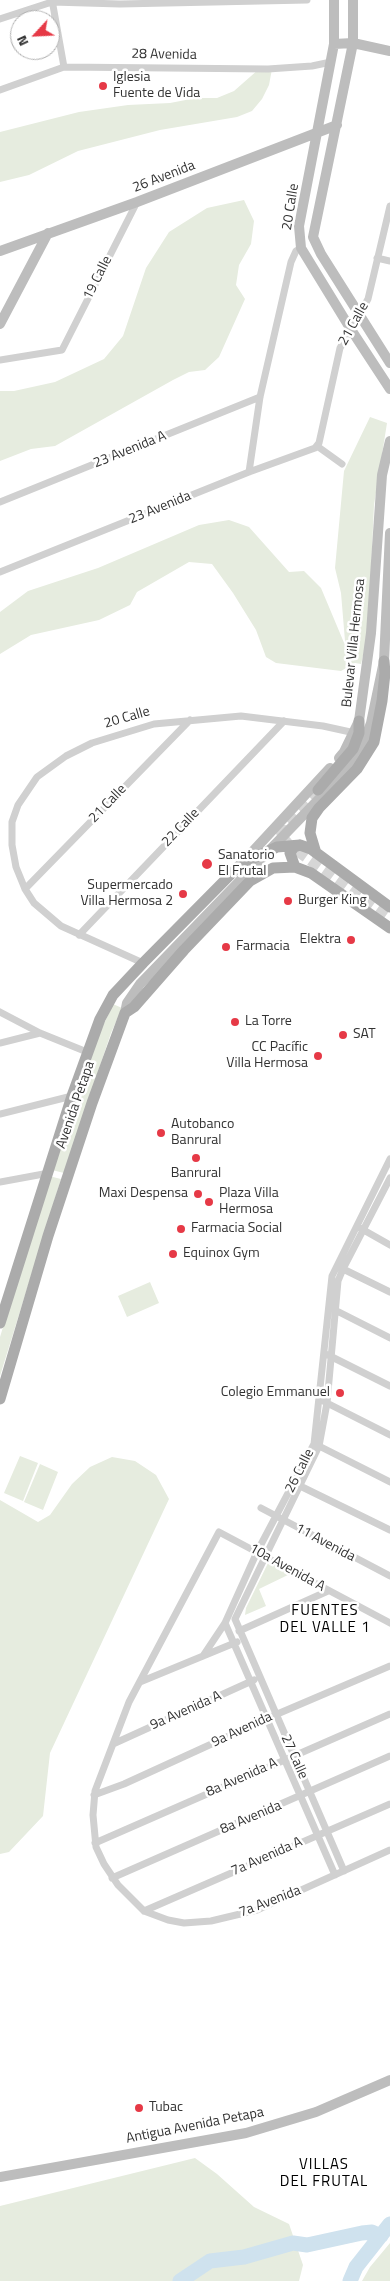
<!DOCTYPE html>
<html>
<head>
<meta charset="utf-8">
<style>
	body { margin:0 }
	#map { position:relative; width:390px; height:2281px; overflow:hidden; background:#fff; font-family:"Titillium Web",sans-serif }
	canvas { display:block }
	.north { position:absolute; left:10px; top:10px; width:50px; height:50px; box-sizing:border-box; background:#fff; border:1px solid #adadad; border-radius:50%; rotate:245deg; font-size:14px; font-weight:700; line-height:20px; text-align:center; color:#333 }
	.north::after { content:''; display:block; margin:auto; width:18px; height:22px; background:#e63946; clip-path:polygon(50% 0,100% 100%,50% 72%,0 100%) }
</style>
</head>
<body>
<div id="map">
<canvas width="390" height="2281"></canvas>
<div class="north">N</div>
</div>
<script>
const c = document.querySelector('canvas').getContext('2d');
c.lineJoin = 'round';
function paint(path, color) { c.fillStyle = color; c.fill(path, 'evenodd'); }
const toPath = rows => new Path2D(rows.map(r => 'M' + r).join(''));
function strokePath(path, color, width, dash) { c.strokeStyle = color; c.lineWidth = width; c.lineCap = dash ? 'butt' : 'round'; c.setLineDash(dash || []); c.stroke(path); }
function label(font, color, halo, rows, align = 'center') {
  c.font = font + ' "Titillium Web",sans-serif'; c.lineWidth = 5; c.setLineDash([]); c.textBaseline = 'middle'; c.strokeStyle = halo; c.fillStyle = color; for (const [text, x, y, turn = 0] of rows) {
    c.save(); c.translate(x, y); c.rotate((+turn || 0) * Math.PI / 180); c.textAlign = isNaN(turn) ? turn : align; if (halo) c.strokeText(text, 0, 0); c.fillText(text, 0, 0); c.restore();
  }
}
const green = toPath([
	[259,69,272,69,269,85,262,99,252,111,237,117,160,130,78,151,29,175,0,182,0,132,79,112,128,105,170,103,196,98,217,98,234,91],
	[244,200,254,221,251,244,239,265,236,285,245,299,219,357,205,370,189,372,173,380,55,446,31,449,0,461,0,391,14,391,55,382,104,359,123,336,146,268,169,232,207,208],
	[370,417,387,423,374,505,368,635,361,664,355,663,341,671,276,663,266,657,256,630,233,593,212,564,189,562,137,592,130,605,99,620,31,635,0,654,0,612,28,591,98,568,199,525,229,520,249,527,289,572,304,571,321,588,350,657,354,661,345,641,341,593,335,568,344,471],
	[113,1004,122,1008,111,1033,64,1173,52,1170,91,1052],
	[49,1176,61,1179,0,1376,0,1337],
	[150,1282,159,1303,127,1317,118,1296],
	[20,1456,38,1463,23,1501,4,1493],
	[112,1457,135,1461,156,1475,169,1499,50,1753,43,1816,9,1852,0,1854,0,1500,38,1522,50,1515,72,1484,90,1467],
	[40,1464,58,1472,43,1510,24,1502],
	[269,1561,292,1573,259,1589,266,1606,245,1615,246,1608],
	[195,2158,217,2174,254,2207,289,2224,303,2265,299,2281,0,2281,0,2206],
	[390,2243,390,2281,362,2281,370,2267]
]);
const river = toPath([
	[180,2281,210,2261,244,2257,293,2243,307,2245,362,2233,372,2232,381,2236],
	[350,2281,356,2267,390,2224]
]);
const primaryTunnel = toPath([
	[318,790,283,823,281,831,284,839,288,844,390,918]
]);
const street = toPath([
	[52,0,64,67],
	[0,19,52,2,120,4,307,0],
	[0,90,64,67,268,69,312,66,331,62],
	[377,258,390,261],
	[0,360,62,350,137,202],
	[317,446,342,464],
	[249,472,260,397,291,262,296,251,301,248],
	[0,502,260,397],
	[0,572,249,472,315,448,319,443,340,348,368,299,390,206],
	[25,889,190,720],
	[79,935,284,721],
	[143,963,61,926,34,903,25,889,16,867,12,845,12,822,18,805,37,777,66,756,92,743,154,724,241,716,323,726,355,733],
	[0,1012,40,1033,87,1052],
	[0,1043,40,1033],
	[0,1114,72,1096],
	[0,1182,49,1173],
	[360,1228,390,1245],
	[339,1267,390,1292],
	[333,1309,390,1338],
	[328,1355,390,1386],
	[323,1401,390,1435],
	[317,1445,390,1482],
	[296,1484,390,1530],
	[261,1508,390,1576],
	[225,1623,335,1875],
	[390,1623,219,1532,129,1702,95,1791,93,1815,96,1847,104,1864,118,1885,144,1911,168,1920,184,1923,211,1921,257,1910,390,1850],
	[239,1631,328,1591],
	[203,1656,225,1623,257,1552,314,1444,332,1276,390,1159],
	[140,1682,237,1642],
	[113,1744,254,1680],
	[94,1795,124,1784,275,1715,390,1666],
	[95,1843,390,1714],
	[344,1871,235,1619,319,1446,327,1403,338,1281,343,1269,390,1178],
	[112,1878,390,1756],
	[144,1911,390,1804]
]);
const secondary = toPath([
	[334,0,334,44,299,226,301,248,350,328,390,389],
	[353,0,353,43,313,237,321,254,390,363],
	[334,44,353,43,390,51],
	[0,251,137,202,337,125],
	[0,324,48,233],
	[339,758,344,752,359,721,371,633,382,475,390,441],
	[243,862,330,768],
	[125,1013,127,1003,140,984,348,769,361,750,371,723,384,661,390,533],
	[0,2177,246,2133,316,2112,390,2080]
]);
const primary = toPath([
	[318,790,353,749,359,733,359,721],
	[316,853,310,833,312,818,319,808,357,769,374,742,382,701,385,673,384,661],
	[295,867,290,853,294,847,300,845],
	[0,1323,72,1096,100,1019,113,995,143,963,241,864,277,847,300,845,311,849,390,907],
	[0,1399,48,1236,92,1103,125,1013,134,1007,184,950,250,881,273,868,295,867,311,873,390,928]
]);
const markers = [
	[103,86,5,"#e63946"],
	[207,864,6,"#e63946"],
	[183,894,5,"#e63946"],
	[288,901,5,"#e63946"],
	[351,940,5,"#e63946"],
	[226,947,5,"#e63946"],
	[235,1022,5,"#e63946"],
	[343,1035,5,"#e63946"],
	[318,1056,5,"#e63946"],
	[161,1133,5,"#e63946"],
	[196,1158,5,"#e63946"],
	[198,1194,5,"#e63946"],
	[209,1202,5,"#e63946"],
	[181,1229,5,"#e63946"],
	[173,1254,5,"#e63946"],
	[340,1393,5,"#e63946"],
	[139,2108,5,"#e63946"]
];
const streetNames = [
	["28 Avenida",164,55,1],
	["26 Avenida",164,177,-21],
	["20 Calle",291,207,-81],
	["19 Calle",98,278,-63],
	["21 Calle",354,324,-61],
	["23 Avenida A",130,450,-22],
	["23 Avenida",160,508,-22],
	["Bulevar Villa Hermosa",354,643,-84],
	["20 Calle",127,718,-16],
	["21 Calle",108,804,-46],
	["22 Calle",181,828,-46],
	["Avenida Petapa",76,1105,-71],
	["26 Calle",300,1471,-63],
	["11 Avenida",325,1543,28],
	["10a Avenida A",287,1568,29],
	["9a Avenida A",186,1711,-24],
	["9a Avenida",242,1730,-25],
	["27 Calle",294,1757,66],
	["8a Avenida A",242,1778,-24],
	["8a Avenida",251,1818,-23],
	["7a Avenida A",267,1857,-24],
	["7a Avenida",270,1902,-21],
	["Antigua Avenida Petapa",195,2126,-11]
];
const poiNames = [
	["Iglesia",113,78],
	["Fuente de Vida",113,94],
	["Sanatorio",218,856],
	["El Frutal",218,872],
	["Supermercado",173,886,"right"],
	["Villa Hermosa 2",173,902,"right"],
	["Burger King",298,901],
	["Elektra",341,940,"right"],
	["Farmacia",236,947],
	["La Torre",245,1022],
	["SAT",353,1035],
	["CC Pacífic",308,1048,"right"],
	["Villa Hermosa",308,1064,"right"],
	["Autobanco",171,1125],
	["Banrural",171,1141],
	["Banrural",196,1174,"center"],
	["Maxi Despensa",188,1194,"right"],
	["Plaza Villa",219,1194],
	["Hermosa",219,1210],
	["Farmacia Social",191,1229],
	["Equinox Gym",183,1254],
	["Colegio Emmanuel",330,1393,"right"],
	["Tubac",149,2108]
];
const neighbourhoodNames = [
	["FUENTES",325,1611],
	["DEL VALLE 1",325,1628],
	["VILLAS",324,2165],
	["DEL FRUTAL",324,2182]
];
paint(green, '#e6ecdf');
strokePath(river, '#cfe2ee', 15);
strokePath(primaryTunnel, '#d6d6d6', 11, [11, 5.5]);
strokePath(street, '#d0d0d0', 7);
strokePath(secondary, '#bdbdbd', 10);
strokePath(primary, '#ababab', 11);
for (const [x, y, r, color] of markers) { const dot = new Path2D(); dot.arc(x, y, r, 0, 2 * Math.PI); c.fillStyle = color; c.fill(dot); strokePath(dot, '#fff', 2); }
label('14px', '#333', '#fff', streetNames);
label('14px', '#333', '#fff', poiNames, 'left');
c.letterSpacing = '1px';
label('15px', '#000', '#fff', neighbourhoodNames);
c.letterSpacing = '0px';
</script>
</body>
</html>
